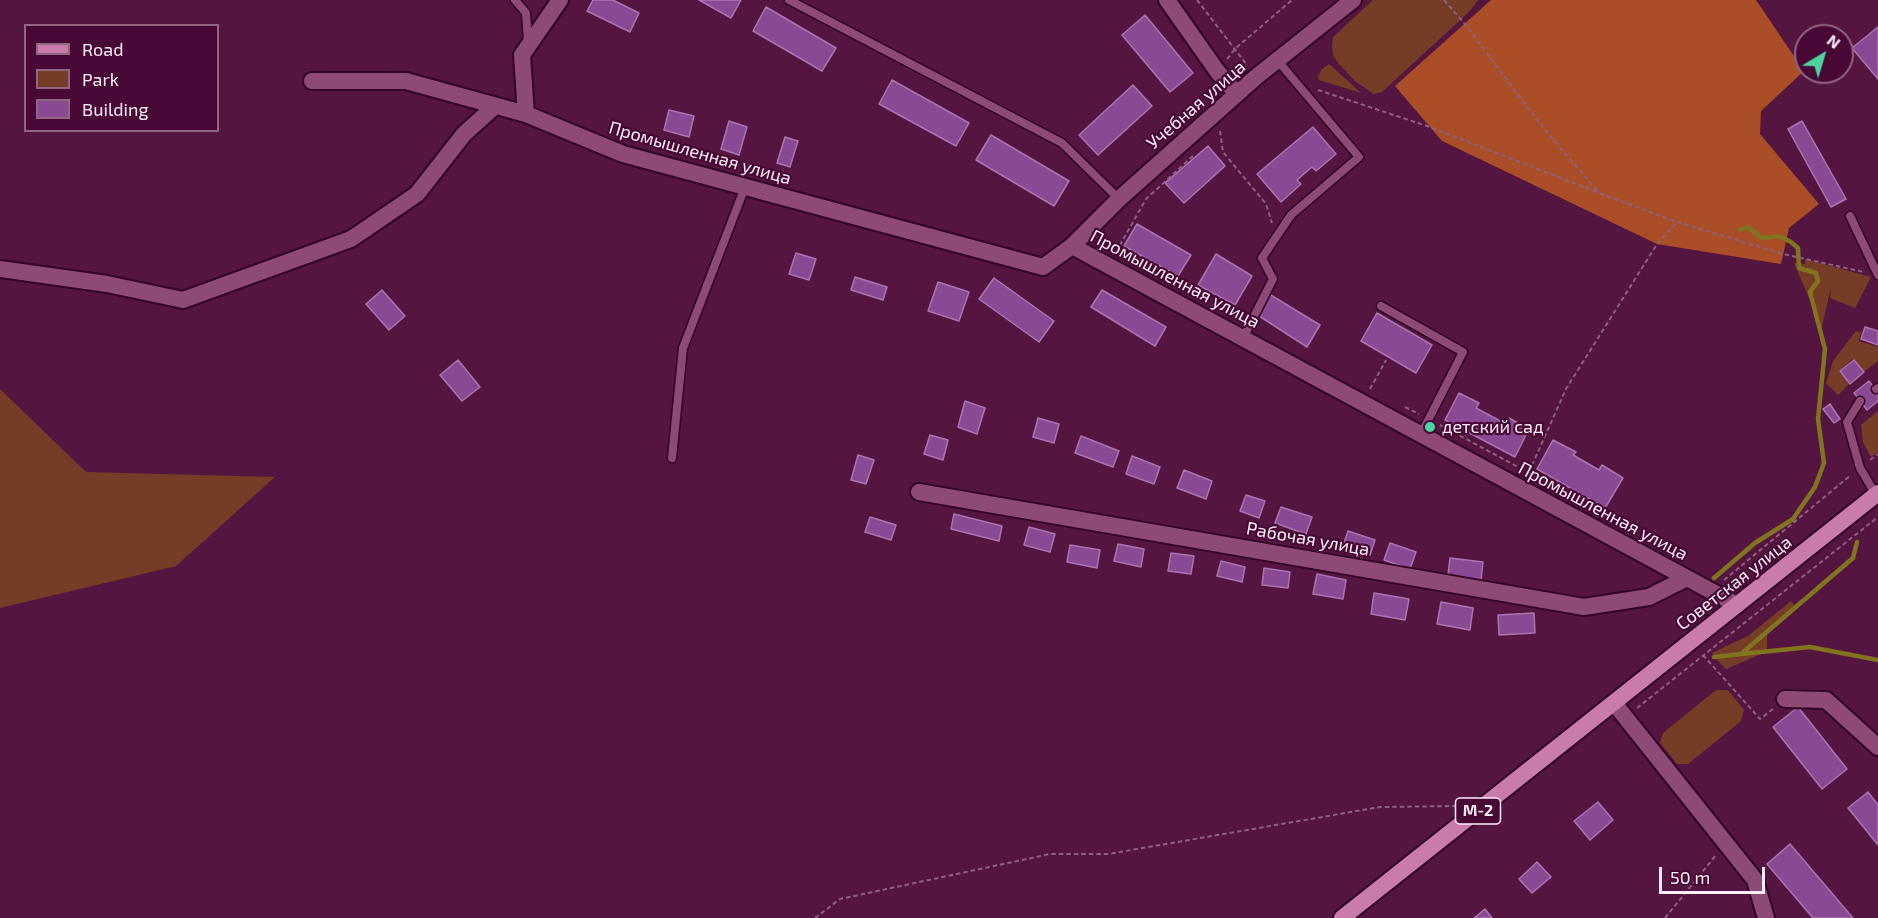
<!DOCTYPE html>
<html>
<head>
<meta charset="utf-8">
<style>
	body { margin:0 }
	#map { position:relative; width:1878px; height:918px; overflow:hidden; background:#541541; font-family:"Exo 2",sans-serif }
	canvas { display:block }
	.legend { position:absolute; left:24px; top:24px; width:195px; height:108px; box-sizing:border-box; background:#480836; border:2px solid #916483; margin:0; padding:8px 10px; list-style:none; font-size:18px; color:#feedf7 }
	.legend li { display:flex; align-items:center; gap:12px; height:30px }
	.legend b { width:30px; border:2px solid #916483 }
	.north { position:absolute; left:1794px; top:24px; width:60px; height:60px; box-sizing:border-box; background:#480836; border:2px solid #916483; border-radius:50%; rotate:38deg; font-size:16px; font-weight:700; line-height:24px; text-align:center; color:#feedf7 }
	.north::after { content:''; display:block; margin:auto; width:21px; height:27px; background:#4bd49b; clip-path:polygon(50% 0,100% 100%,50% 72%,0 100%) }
	.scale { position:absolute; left:1659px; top:867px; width:106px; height:27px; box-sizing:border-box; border:3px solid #feedf7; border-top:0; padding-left:8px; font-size:18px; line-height:21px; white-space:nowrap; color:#feedf7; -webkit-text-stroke:4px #480836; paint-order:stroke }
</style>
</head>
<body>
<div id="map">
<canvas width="1878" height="918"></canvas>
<ul class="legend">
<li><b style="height:8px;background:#c97bac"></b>Road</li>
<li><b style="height:16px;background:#763d26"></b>Park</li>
<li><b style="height:16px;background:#894a93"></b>Building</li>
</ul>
<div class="north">N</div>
<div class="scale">50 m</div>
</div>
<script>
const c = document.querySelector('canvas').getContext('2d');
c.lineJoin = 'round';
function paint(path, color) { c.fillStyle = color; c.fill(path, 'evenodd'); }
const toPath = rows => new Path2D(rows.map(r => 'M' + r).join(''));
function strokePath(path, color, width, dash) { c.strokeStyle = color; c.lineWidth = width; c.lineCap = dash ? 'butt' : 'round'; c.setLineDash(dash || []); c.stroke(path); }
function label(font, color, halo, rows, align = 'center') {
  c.font = font + ' "Exo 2",sans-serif'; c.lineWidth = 4.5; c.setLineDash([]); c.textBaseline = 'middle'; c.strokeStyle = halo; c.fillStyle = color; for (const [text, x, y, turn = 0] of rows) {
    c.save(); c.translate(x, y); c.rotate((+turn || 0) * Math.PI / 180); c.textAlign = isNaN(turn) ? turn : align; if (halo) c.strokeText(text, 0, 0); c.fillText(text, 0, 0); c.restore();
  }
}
const green = toPath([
	[1373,0,1478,0,1469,12,1382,92,1374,94,1356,82,1338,63,1333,55,1332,47,1333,37],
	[1329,64,1349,82,1361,93,1319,80,1318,76,1322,69],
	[1805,259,1871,277,1855,308,1830,298,1831,287,1821,331,1811,292,1819,281,1816,272,1800,267,1799,263,1805,264],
	[1794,263,1798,263,1799,268,1815,273,1818,281,1809,292,1811,303],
	[1856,331,1861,332,1859,341,1878,347,1878,361,1864,372,1853,359,1839,371,1849,384,1838,395,1826,383,1833,361],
	[0,389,86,472,275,477,176,566,0,608],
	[1878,411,1878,452,1871,457,1863,442,1861,425],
	[1791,601,1795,606,1741,652,1713,655,1712,653,1748,636],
	[1767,634,1767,650,1743,653],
	[1766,652,1726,669,1714,657],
	[1716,690,1728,690,1744,710,1741,721,1688,764,1677,764,1660,743,1663,733]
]);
const forest = toPath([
	[1491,0,1756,0,1804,71,1761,111,1760,134,1819,204,1789,228,1781,264,1657,244,1442,141,1395,86]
]);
const stream = toPath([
	[1714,578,1755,543,1793,519,1815,487,1824,463,1818,419,1825,349,1810,292,1818,281,1816,273,1799,268,1798,248,1791,242,1779,236,1762,238,1748,227,1740,230],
	[1741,654,1810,647,1878,660],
	[1714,657,1741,654,1853,558,1857,542]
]);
const building = toPath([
	[593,0,613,0,639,13,630,32,587,11,593,0],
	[699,0,741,0,731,18,699,0],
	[766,7,836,48,822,71,753,31,766,7],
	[1145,15,1193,73,1170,92,1122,35,1145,15],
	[1878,27,1878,79,1852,48,1878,27],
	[892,80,969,123,956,146,879,104,892,80],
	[1133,85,1152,106,1098,155,1079,135,1133,85],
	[669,110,694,116,689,137,664,130,669,110],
	[729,121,747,127,739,155,721,149,729,121],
	[1802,121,1846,199,1831,207,1788,129,1802,121],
	[1313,127,1336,154,1316,171,1312,167,1297,180,1301,184,1281,202,1257,174,1313,127],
	[991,135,1069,181,1054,206,976,160,991,135],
	[785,137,798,141,790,167,777,163,785,137],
	[1208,146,1225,166,1184,203,1165,183,1208,146],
	[1137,224,1191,255,1178,276,1124,246,1137,224],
	[796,253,816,259,809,280,789,274,796,253],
	[1216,254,1252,276,1235,305,1198,285,1216,254],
	[855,277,887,287,883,300,851,290,855,277],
	[994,278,1054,321,1039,342,979,299,994,278],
	[938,282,969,292,959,321,928,311,938,282],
	[382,290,405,316,389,330,366,304,382,290],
	[1102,290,1166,327,1155,346,1091,307,1102,290],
	[1269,294,1320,325,1307,347,1256,314,1269,294],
	[1377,313,1432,345,1416,373,1361,341,1377,313],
	[1865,327,1878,331,1878,345,1861,339,1865,327],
	[458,360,480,387,462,401,440,375,458,360],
	[1854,360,1864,372,1850,384,1840,371,1854,360],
	[1869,381,1878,392,1878,401,1867,410,1854,393,1869,381],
	[1459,393,1479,403,1476,408,1506,424,1509,418,1529,429,1515,457,1445,420,1459,393],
	[965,401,985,408,977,434,958,427,965,401],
	[1830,404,1840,419,1834,423,1823,409,1830,404],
	[1038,418,1059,424,1054,443,1033,437,1038,418],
	[930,435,948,440,943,460,924,454,930,435],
	[1081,436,1119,451,1113,467,1075,453,1081,436],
	[1553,440,1576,452,1573,455,1599,470,1602,465,1623,478,1605,508,1537,469,1553,440],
	[858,455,874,460,866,484,851,480,858,455],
	[1132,456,1160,467,1154,484,1126,474,1132,456],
	[1184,470,1212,481,1206,499,1177,488,1184,470],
	[1246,495,1265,501,1259,518,1240,511,1246,495],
	[1281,507,1312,517,1306,534,1275,523,1281,507],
	[954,514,1002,526,999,541,951,529,954,514],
	[870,517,896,525,891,540,865,532,870,517],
	[1029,527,1055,534,1050,552,1024,545,1029,527],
	[1348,531,1375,540,1370,555,1343,546,1348,531],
	[1390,543,1416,552,1410,569,1384,560,1390,543],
	[1118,544,1144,549,1141,567,1114,561,1118,544],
	[1070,545,1100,550,1097,568,1067,562,1070,545],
	[1171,553,1194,556,1191,574,1168,571,1171,553],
	[1450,558,1483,562,1481,580,1448,575,1450,558],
	[1221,561,1245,567,1242,582,1217,576,1221,561],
	[1264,568,1290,572,1288,588,1262,585,1264,568],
	[1317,574,1346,580,1343,599,1313,594,1317,574],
	[1374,593,1409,599,1405,620,1371,614,1374,593],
	[1441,602,1473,608,1470,630,1437,624,1441,602],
	[1534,613,1535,633,1499,635,1498,615,1534,613],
	[1798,707,1847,769,1822,789,1773,727,1798,707],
	[1868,792,1878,805,1878,845,1848,808,1868,792],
	[1598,802,1613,820,1590,840,1574,821,1598,802],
	[1790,844,1853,918,1813,918,1767,864,1790,844],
	[1537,862,1551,877,1532,893,1519,879,1537,862],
	[1485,909,1492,918,1474,918,1485,909]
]);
const path = toPath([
	[1197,0,1247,65],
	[1444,0,1465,24,1537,120,1598,192],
	[1227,59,1236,48,1292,0],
	[1318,90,1430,127,1599,193,1677,222,1783,254,1864,272],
	[1220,131,1223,152,1266,204,1272,223],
	[1116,252,1146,199,1194,155],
	[1370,389,1386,360],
	[1405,407,1419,414],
	[1440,425,1624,524,1626,527],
	[1870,460,1878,454],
	[1529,472,1566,389,1657,244,1677,222],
	[1724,580,1851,475],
	[1703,655,1760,719,1773,709],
	[1637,708,1878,517],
	[815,918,840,899,1050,854,1108,854,1380,807,1458,806],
	[1665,918,1716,855]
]);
const service = toPath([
	[515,0,526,13,528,42],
	[789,0,1062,143,1119,199],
	[1850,216,1878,275],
	[1381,306,1463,352,1421,434],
	[1243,338,1273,279,1262,258,1291,215,1359,157,1278,61],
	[1876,389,1878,388],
	[1860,401,1847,422,1860,468,1876,495],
	[672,458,683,348,745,187]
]);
const minor = toPath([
	[1167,0,1217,71,1237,94],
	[312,81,406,81,526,114,623,154,1043,267,1072,246,1119,199,1256,77,1353,0],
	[526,114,522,55,560,0],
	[1072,246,1737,605],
	[0,269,107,284,183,300,351,239,417,194,464,134,495,106],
	[919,492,1584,607,1649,597,1687,578],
	[1785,699,1826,700,1878,747],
	[1614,703,1755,880,1766,918]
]);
const primary = toPath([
	[1342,918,1878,493]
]);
const markers = [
	[1430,427,6,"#4bd49b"]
];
const shields = [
	[1478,811,45]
];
const shieldNames = [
	["М-2",1478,811]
];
const streetNames = [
	["Учебная улица",1196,105,-41],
	["Промышленная улица",700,153,16],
	["Промышленная улица",1175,279,28],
	["Промышленная улица",1603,511,28],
	["Рабочая улица",1308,539,10],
	["Советская улица",1734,583,-38]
];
const poiNames = [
	["детский сад",1442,427]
];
paint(green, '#763d26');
paint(forest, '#aa4e27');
strokePath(stream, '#80751e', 4.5);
paint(building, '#894a93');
strokePath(building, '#aa74b1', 1.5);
strokePath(service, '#320325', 11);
strokePath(minor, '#320325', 20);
strokePath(primary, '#320325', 20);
strokePath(path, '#8e5f7f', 2, [4.5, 3]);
strokePath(service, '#8e4a76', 8);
strokePath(minor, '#8e4a76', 16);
strokePath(primary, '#c97bac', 16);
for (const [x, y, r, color] of markers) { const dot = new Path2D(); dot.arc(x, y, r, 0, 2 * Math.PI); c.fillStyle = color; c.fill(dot); strokePath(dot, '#480836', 2); }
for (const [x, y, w] of shields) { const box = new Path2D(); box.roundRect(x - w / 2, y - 13, w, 26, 4.5); c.fillStyle = '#480836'; c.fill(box); strokePath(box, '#feedf7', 1.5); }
label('bold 16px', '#feedf7', null, shieldNames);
label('18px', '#feedf7', '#480836', streetNames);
label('18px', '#feedf7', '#480836', poiNames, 'left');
</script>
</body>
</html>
